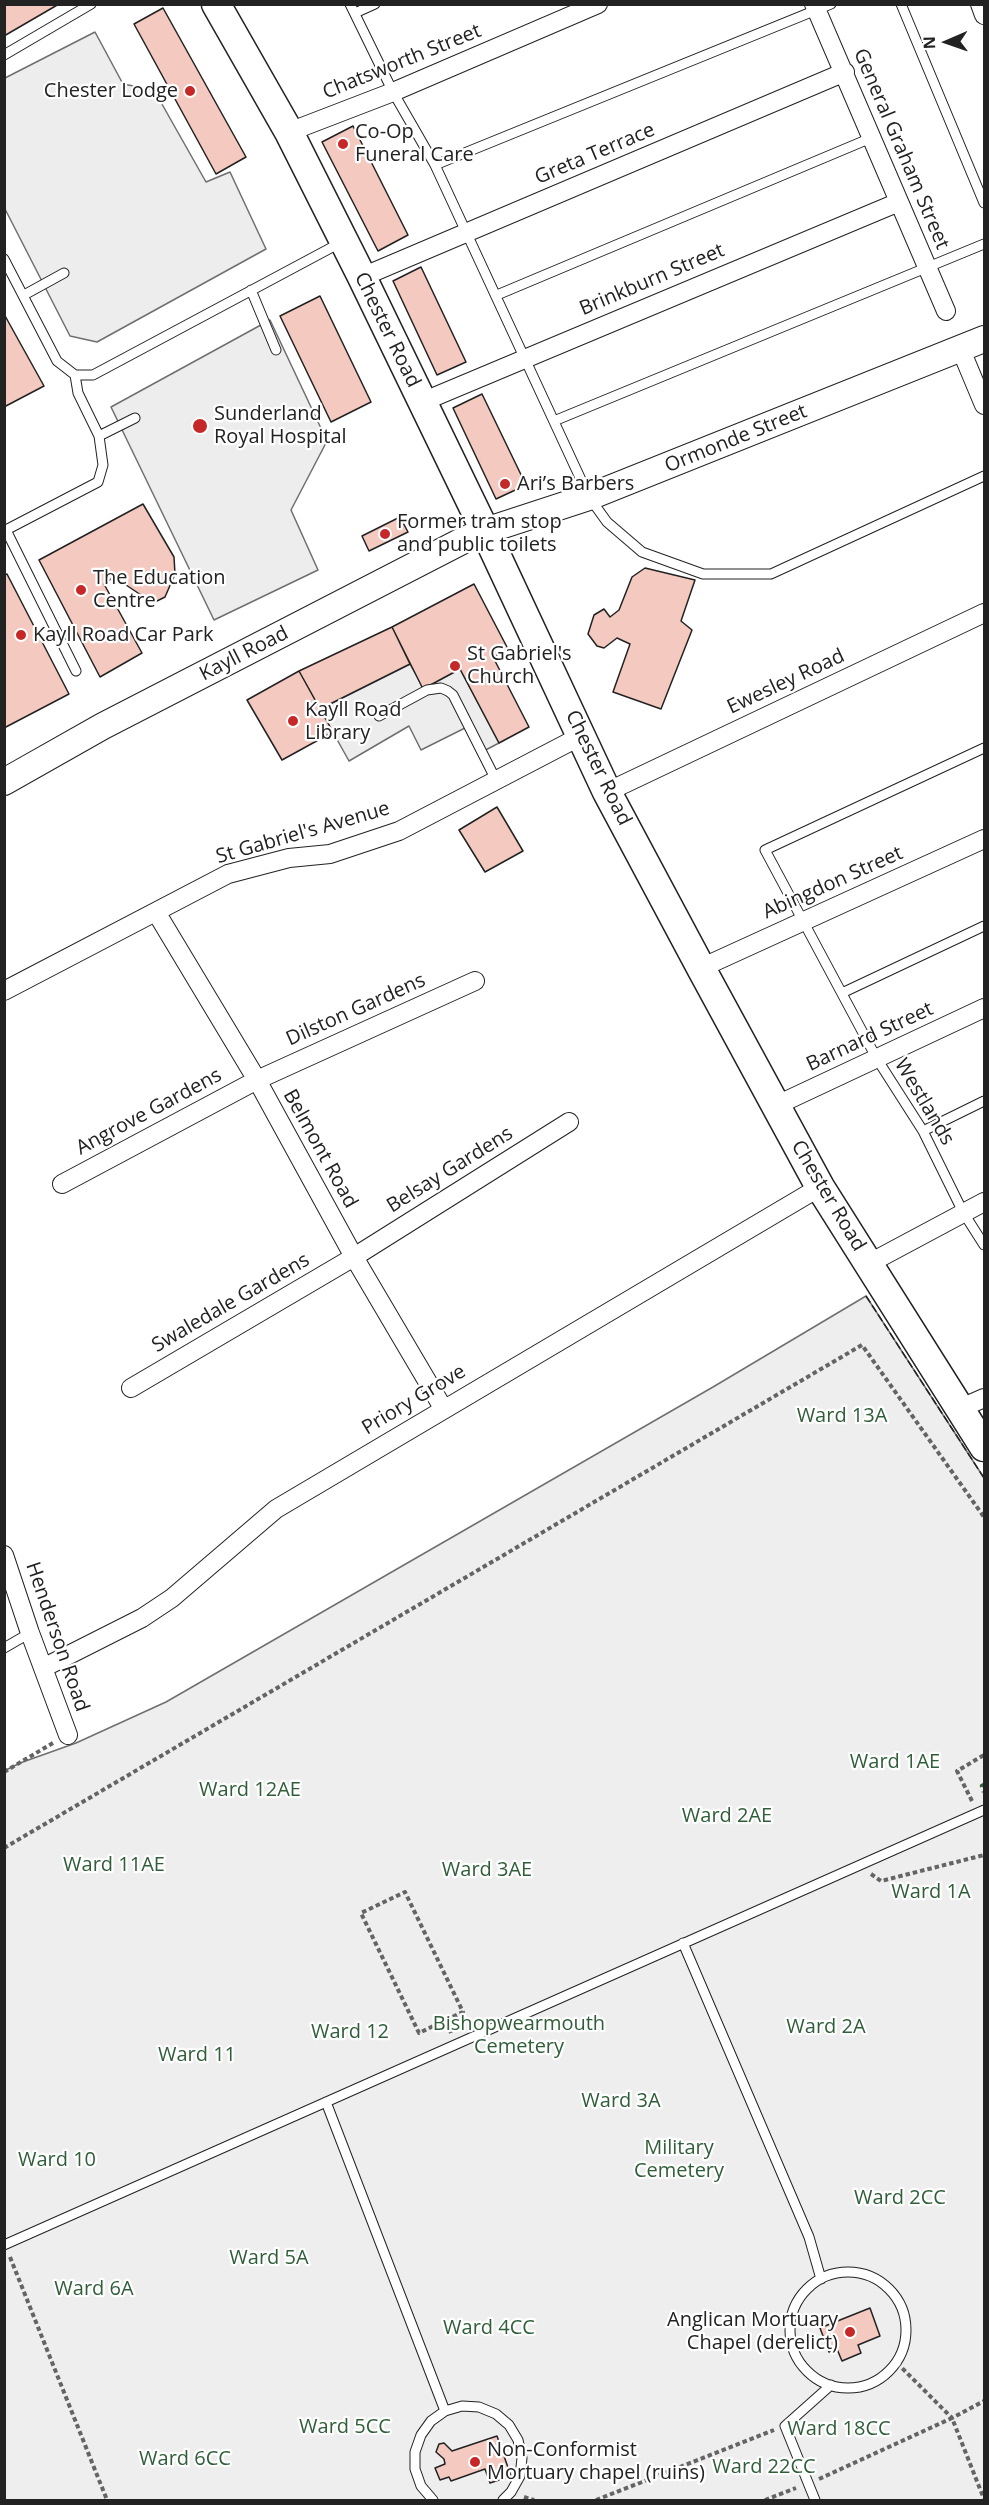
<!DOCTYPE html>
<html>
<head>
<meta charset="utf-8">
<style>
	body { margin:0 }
	#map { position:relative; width:989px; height:2505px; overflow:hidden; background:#fff; font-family:"Open Sans",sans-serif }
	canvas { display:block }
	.frame { position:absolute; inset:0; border:6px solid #222; pointer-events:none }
	.north { position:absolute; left:917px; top:12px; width:60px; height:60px; -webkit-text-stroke:4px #fff; paint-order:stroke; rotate:268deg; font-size:16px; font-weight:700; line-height:24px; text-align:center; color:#222 }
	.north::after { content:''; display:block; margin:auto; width:21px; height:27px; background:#222; clip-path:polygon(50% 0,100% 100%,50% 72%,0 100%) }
</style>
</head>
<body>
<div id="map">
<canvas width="989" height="2505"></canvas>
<div class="frame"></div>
<div class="north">N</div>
</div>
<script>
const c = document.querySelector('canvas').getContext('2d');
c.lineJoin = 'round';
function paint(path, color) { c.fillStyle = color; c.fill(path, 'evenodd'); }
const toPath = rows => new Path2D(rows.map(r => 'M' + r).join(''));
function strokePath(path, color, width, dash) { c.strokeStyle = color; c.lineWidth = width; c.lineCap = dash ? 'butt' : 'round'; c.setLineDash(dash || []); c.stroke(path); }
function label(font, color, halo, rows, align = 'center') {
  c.font = font + ' "Open Sans",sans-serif'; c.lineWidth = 4.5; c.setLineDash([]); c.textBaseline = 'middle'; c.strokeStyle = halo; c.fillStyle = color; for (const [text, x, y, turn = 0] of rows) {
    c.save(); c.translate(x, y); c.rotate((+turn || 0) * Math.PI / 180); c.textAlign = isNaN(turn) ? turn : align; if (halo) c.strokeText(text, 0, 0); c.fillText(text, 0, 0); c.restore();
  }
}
const green = toPath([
	[866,1296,984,1478,984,2500,5,2500,4,1771,20,1763,76,1743,166,1702,713,1387,866,1296]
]);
const parking = toPath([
	[95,32,123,84,154,90,206,182,230,172,266,249,97,342,70,336,5,209,5,78,95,32],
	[270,320,327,441,291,510,318,570,214,620,111,407,270,320],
	[410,664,424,688,460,669,499,743,478,754,465,728,421,750,409,726,349,761,320,709,410,664]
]);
const building = toPath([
	[7,4,59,4,4,36,4,6,7,4],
	[163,8,246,157,216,174,134,24,163,8],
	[353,126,408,235,378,251,322,142,353,126],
	[421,267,466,362,437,375,393,281,421,267],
	[320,296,371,402,331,422,280,316,320,296],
	[4,314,44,386,4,407,4,314],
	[482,394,526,485,496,499,453,408,482,394],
	[143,504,174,557,175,574,165,597,153,603,114,577,104,584,142,653,100,677,39,560,143,504],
	[400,517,408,532,369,551,362,536,400,517],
	[645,568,695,580,681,621,692,630,661,709,613,692,630,644,617,638,604,648,597,646,588,634,594,615,604,609,610,617,619,610,632,577,645,568],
	[7,574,69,694,4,728,4,575,7,574],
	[474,584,508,649,493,657,529,727,499,743,460,669,423,689,392,627,474,584],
	[392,627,410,664,320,709,299,671,392,627],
	[299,671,333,732,282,760,247,700,299,671],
	[497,807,523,851,485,872,459,830,497,807],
	[870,2308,880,2336,858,2345,861,2353,842,2361,837,2349,829,2352,820,2328,870,2308],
	[497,2436,511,2476,490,2483,485,2469,451,2481,449,2477,440,2480,435,2468,445,2464,444,2459,436,2452,439,2444,444,2443,452,2451,497,2436]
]);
const path = toPath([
	[4,1772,53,1743],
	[972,1801,957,1771,984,1755],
	[4,1848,862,1345,984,1517],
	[871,1874,881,1881,984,1855],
	[446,2020,463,2012,405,1892,361,1913,419,2033,446,2020,451,2033],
	[10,2257,107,2500],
	[897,2363,952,2418,984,2401],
	[819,2479,952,2418,984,2499],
	[524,2497,534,2500],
	[596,2500,774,2430],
	[765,2500,796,2488]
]);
const lane = toPath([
	[350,4,393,92,435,165,589,497,607,522,642,552,703,574,771,574,984,476],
	[901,4,984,203],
	[355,13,375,4],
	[4,55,91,4],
	[435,165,831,4],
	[4,259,57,361,75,375,93,375,340,243],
	[251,290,276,350],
	[24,295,64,273],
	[497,295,871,138],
	[554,421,984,244],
	[99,436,135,418],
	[6,530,76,671],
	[4,531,98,482,103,465,99,436,78,393,75,375],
	[379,716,427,690,441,688,448,691,453,695,496,780],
	[984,748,765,850,877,1059,923,1131,963,1212,984,1245],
	[842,993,984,926],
	[923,1131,984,1101],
	[4,1648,30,1633],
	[683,1943,809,2237,821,2279],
	[326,2102,445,2411],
	[4,2245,984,1810],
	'790 2330a58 58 0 1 1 116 0a58 58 0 1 1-116 0Z',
	[433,2500,421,2486,415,2469,415,2452,421,2435,431,2421,445,2411,462,2406,479,2407,496,2414,509,2425,518,2440,522,2458,520,2476,511,2492,503,2500],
	[815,2500,785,2426,831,2385]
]);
const street = toPath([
	[814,4,946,311],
	[980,4,984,15],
	[289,132,393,92,598,4],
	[362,277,845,72],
	[961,350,984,405],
	[422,402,899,202],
	[607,792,984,613],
	[156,912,257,1080,354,1257,443,1408],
	[701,968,984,839],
	[4,991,228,874,289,858,330,854,399,831,581,736],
	[775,1106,984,1008],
	[62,1184,257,1080,475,981],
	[868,1264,984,1202],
	[131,1388,354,1257,569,1122],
	[959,1409,984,1398],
	[4,1555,30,1633,68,1735],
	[43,1668,142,1618,172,1598,276,1509,820,1187]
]);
const secondary = toPath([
	[4,782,103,726,462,541,485,531,589,497,984,339]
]);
const primary = toPath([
	[216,4,289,132,362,277,485,531,607,792,701,968,820,1187,984,1447]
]);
const hedge = toPath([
	[984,1785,982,1786,984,1792]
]);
const fence = toPath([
	[866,1296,984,1478]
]);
const markers = [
	[190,91,6,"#c62828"],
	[343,144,6,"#c62828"],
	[200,426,8,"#c62828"],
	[505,484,6,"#c62828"],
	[385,534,6,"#c62828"],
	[81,590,6,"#c62828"],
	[21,635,6,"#c62828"],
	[455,666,6,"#c62828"],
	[293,721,6,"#c62828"],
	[850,2332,6,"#c62828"],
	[475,2462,6,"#c62828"]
];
const streetNames = [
	["Chatsworth Street",402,62,-22],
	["General Graham Street",901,149,67],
	["Greta Terrace",595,154,-23],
	["Brinkburn Street",652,280,-23],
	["Chester Road",387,330,64],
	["Ormonde Street",736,439,-22],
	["Kayll Road",244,654,-27],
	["Ewesley Road",786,682,-25],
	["Chester Road",598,768,64],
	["St Gabriel's Avenue",303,833,-16],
	["Abingdon Street",833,883,-24],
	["Dilston Gardens",356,1010,-24],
	["Barnard Street",870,1037,-25],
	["Westlands",924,1102,59],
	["Angrove Gardens",149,1112,-28],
	["Belmont Road",320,1149,61],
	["Belsay Gardens",450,1170,-32],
	["Chester Road",828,1196,59],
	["Swaledale Gardens",231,1303,-30],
	["Priory Grove",414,1400,-31],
	["Henderson Road",57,1637,71]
];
const poiNames = [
	["Chester Lodge",178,91,"right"],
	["Co-Op",355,132],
	["Funeral Care",355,155],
	["Sunderland",214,414],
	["Royal Hospital",214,437],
	["Ari’s Barbers",517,484],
	["Former tram stop",397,522],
	["and public toilets",397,545],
	["The Education",93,578],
	["Centre",93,601],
	["Kayll Road Car Park",33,635],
	["St Gabriel's",467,654],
	["Church",467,677],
	["Kayll Road",305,710],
	["Library",305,733],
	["Anglican Mortuary",838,2320,"right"],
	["Chapel (derelict)",838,2343,"right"],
	["Non-Conformist",487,2450],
	["Mortuary chapel (ruins)",487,2473]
];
const parkNames = [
	["Ward 13A",842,1416],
	["Ward 1AE",895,1762],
	["Ward 12AE",250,1790],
	["Ward 2AE",727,1816],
	["Ward 11AE",114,1865],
	["Ward 3AE",487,1870],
	["Ward 1A",931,1892],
	["Bishopwearmouth",519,2024],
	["Cemetery",519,2047],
	["Ward 2A",826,2027],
	["Ward 12",350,2032],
	["Ward 11",197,2055],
	["Ward 3A",621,2101],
	["Military",679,2148],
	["Cemetery",679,2171],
	["Ward 10",57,2160],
	["Ward 2CC",900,2198],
	["Ward 5A",269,2258],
	["Ward 6A",94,2289],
	["Ward 4CC",489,2328],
	["Ward 5CC",345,2427],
	["Ward 18CC",839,2429],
	["Ward 6CC",185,2459],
	["Ward 22CC",764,2467]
];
paint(green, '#eee');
strokePath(green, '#6f6f6f', 1.5);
paint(parking, '#ededed');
strokePath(parking, '#6f6f6f', 1.5);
paint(building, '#f3c9c0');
strokePath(building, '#222', 1.5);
strokePath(lane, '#222', 11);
strokePath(street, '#222', 20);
strokePath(secondary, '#222', 28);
strokePath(primary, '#222', 31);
strokePath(path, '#646464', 4, [4.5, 3]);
strokePath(lane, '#fff', 9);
strokePath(street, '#fff', 18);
strokePath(secondary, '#fff', 26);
strokePath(primary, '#fff', 28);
strokePath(hedge, '#2f5e38', 4.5, [3, 4.5]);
strokePath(fence, '#222', 1.5, [8, 3]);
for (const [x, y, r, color] of markers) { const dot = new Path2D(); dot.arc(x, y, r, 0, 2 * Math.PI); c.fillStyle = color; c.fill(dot); strokePath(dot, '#fff', 2); }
label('20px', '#222', '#fff', streetNames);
label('20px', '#222', '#fff', poiNames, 'left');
label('20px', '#2f5e38', '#fff', parkNames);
</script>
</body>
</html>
